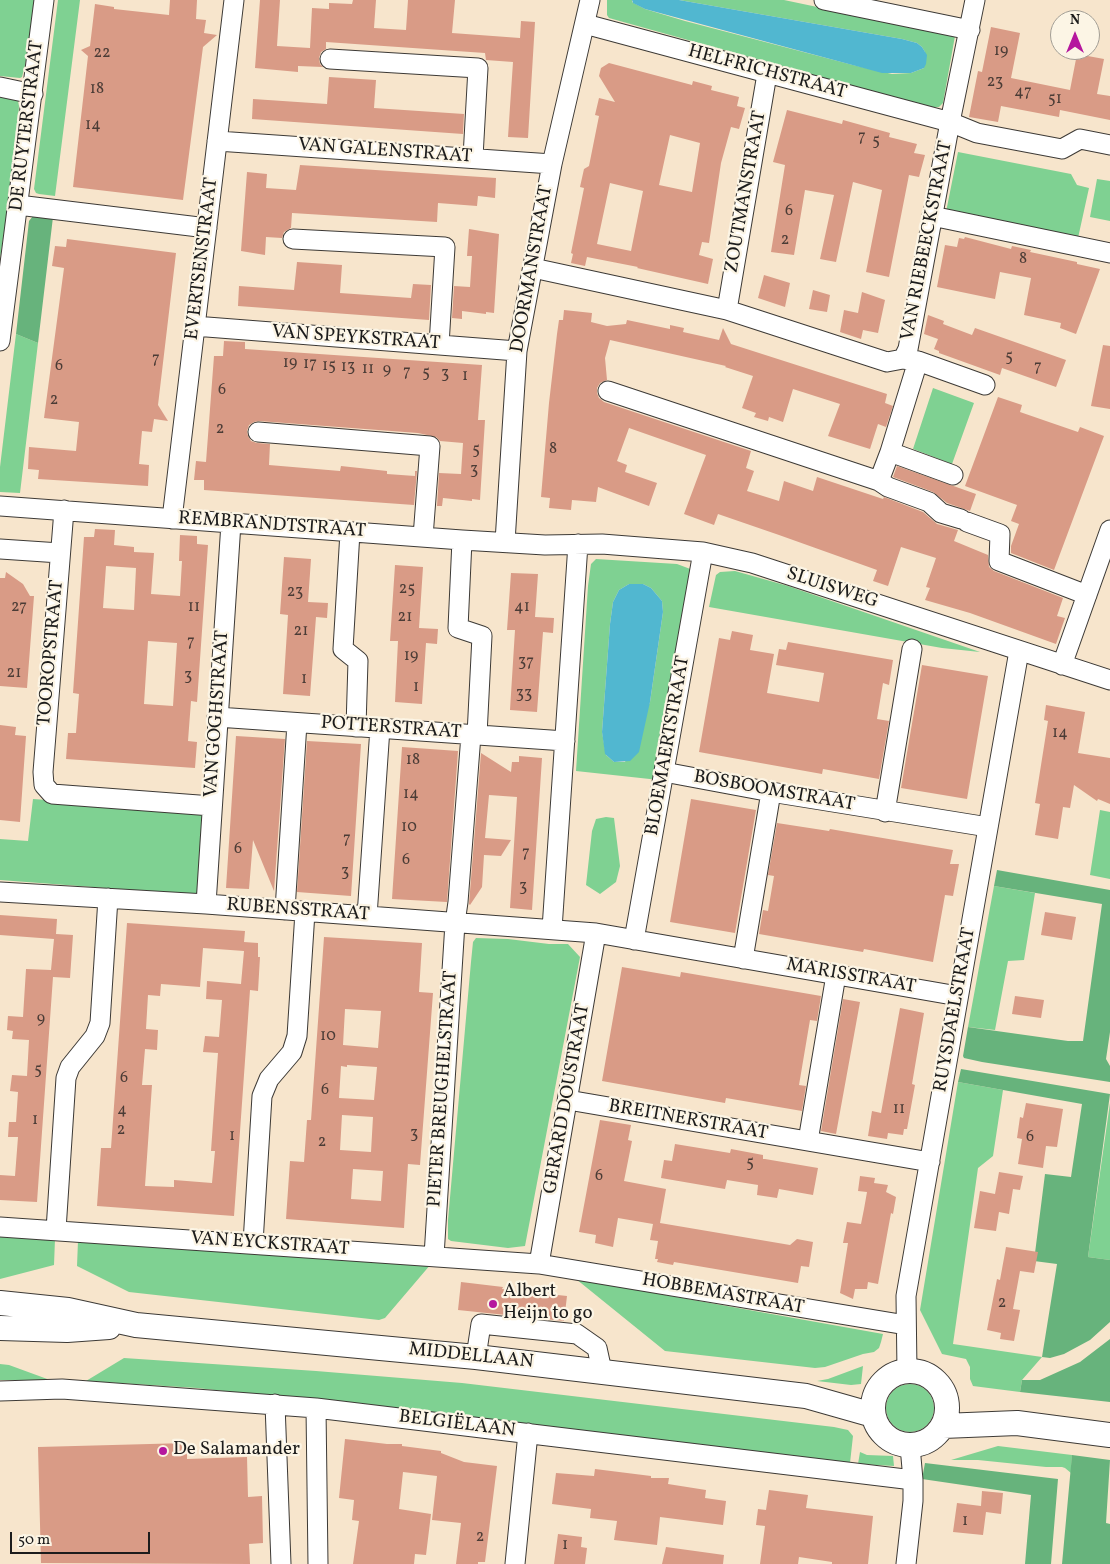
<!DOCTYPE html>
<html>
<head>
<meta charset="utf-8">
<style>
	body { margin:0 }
	#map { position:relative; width:1110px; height:1564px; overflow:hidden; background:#f7e5cc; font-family:Vollkorn,serif }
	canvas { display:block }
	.north { position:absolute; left:1050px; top:10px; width:50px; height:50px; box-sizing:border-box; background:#fcf5e5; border:1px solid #a29e95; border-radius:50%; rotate:0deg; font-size:14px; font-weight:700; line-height:20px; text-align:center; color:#1c1c1c }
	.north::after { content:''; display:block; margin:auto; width:18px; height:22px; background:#b5179e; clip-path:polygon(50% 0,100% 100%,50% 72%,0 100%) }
	.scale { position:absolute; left:10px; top:1532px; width:140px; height:22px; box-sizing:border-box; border:2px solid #1c1c1c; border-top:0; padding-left:6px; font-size:15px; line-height:18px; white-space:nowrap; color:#1c1c1c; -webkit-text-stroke:4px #fcf5e5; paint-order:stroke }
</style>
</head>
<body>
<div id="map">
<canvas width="1110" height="1564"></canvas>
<div class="north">N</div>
<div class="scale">50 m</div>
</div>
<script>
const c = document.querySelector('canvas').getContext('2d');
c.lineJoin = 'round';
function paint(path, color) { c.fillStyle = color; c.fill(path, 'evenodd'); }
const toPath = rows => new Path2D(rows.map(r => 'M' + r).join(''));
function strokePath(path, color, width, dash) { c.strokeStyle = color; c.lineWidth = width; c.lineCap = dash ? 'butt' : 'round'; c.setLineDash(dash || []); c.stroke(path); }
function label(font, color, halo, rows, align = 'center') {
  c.font = font + ' Vollkorn,serif'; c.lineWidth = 4.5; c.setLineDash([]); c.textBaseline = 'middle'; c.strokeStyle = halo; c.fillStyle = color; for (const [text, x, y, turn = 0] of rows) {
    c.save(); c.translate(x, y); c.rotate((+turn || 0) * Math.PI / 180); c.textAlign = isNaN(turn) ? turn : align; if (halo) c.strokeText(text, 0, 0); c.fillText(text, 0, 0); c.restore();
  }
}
const green = toPath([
	[0,0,34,0,27,57,22,77,20,78,0,76],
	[58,0,80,0,55,196,39,194,36,193,34,189],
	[607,0,632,0,632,2,645,9,685,21,853,65,892,74,911,73,924,68,925,52,922,47,917,43,902,39,679,0,784,0,955,36,943,103,939,107,928,107,609,18,607,15],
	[0,97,18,101,19,106,16,150,0,259],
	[958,152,1071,174,1077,185,1089,188,1078,238,946,212],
	[1097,179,1110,181,1110,221,1090,217],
	[16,334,38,343,20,493,0,492,0,467],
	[933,388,974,403,952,464,913,449],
	[596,559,677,564,693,570,659,780,576,771,588,586,591,564],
	[629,584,643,584,651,588,662,601,663,612,650,702,625,762,614,762,606,755,602,732,610,624,613,602,619,590],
	[735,571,788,586,980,652,942,648,709,607,716,575,720,572],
	[33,799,203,811,198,895,0,880,0,839,28,841],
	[1100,810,1110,812,1110,879,1090,875],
	[606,817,614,818,620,866,616,882,600,894,586,885,592,831,596,819],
	[994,886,1035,893,1024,960,1008,961,995,1030,968,1027],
	[476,938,508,939,549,944,568,944,580,957,525,1246,508,1248,451,1241,448,1239,448,1220,471,962,473,942],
	[958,1082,1003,1090,993,1156,978,1168,953,1344,1042,1357,1022,1380,1020,1392,973,1386,970,1379,970,1367,966,1359,942,1354,920,1310],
	[1110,1103,1110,1260,1088,1257],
	[0,1236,55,1239,54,1265,0,1279],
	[78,1241,431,1264,385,1318,379,1320,129,1292,77,1266],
	[576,1279,883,1334,881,1342,879,1348,874,1352,863,1354,825,1367,815,1368,665,1351],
	[124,1358,316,1371,462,1383,834,1427,848,1430,853,1436,850,1463,197,1388,86,1381],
	[0,1364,9,1365,50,1380,0,1380],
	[863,1366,861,1384,851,1385,817,1381,828,1379],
	'886 1408a24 24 0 1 1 48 0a24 24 0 1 1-48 0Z',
	[998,1446,1072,1455,1071,1473,1065,1468,1062,1467,1046,1467,978,1460,951,1460],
	[860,1452,867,1455,893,1456,894,1466,858,1464]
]);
const forest = toPath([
	[33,216,53,217,38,343,16,334,29,221],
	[997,870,1110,890,1110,1032,1106,1059,1110,1066,1110,1082,982,1062,964,1058,963,1056,968,1027,1068,1041,1083,1041,1102,904,994,886],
	[961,1069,1110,1094,1088,1257,1110,1260,1110,1322,1090,1340,1064,1354,1050,1358,1042,1357,1057,1264,1034,1261,1045,1174,1071,1177,1082,1104,958,1082],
	[1110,1339,1110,1402,1020,1392,1022,1380,1040,1380,1080,1362],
	[1072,1455,1110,1460,1106,1523,1110,1524,1110,1564,1062,1564],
	[925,1463,1058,1479,1051,1564,1025,1564,1031,1495,922,1479]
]);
const water = toPath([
	[632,0,679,0,902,39,917,43,922,47,927,55,926,64,924,68,911,73,882,73,645,9,633,3],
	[629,584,643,584,651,588,662,601,663,612,650,702,639,752,630,761,614,762,605,754,602,732,610,624,613,602,619,590]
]);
const building = toPath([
	[170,0,197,0,196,19,206,20,204,33,217,35,203,47,183,200,73,187,88,56,81,50,90,46,95,4,114,7,114,9,169,15],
	[260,0,280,0,277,46,310,48,312,8,329,9,329,3,352,4,353,0,376,0,374,28,406,30,408,0,455,0,452,33,520,38,521,21,535,22,528,138,508,137,513,62,486,60,485,53,326,42,326,49,321,52,319,58,320,64,323,67,298,66,298,72,255,68],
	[991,27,1020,33,1011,78,1070,90,1077,54,1104,59,1097,94,1110,96,1110,120,1060,110,1059,117,1001,106,998,122,969,117,978,71,982,72],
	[609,63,692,85,693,81,712,86,711,90,739,97,737,106,745,108,739,129,731,127,721,163,709,243,702,242,699,255,713,259,708,284,637,268,638,267,587,257,585,266,571,263,573,254,571,253,584,188,580,187,584,169,589,166,599,116,595,115,599,98,615,102,599,76,601,68],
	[670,135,700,143,692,192,659,185],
	[610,183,643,191,631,251,597,244],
	[329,77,376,80,374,108,464,114,463,134,252,119,253,99,327,104],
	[787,110,842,124,843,120,890,133,889,137,917,144,914,153,925,155,919,177,909,175,889,277,866,272,882,190,853,182,836,262,820,259,834,195,805,190,794,255,771,252,785,165,773,162],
	[300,165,496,178,495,198,478,196,477,206,438,203,437,222,292,213,291,228,284,232,282,238,266,237,265,255,241,251,247,172,267,174,266,188,296,190],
	[469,229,499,234,494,313,486,312,486,314,462,311,462,319,452,318,454,286,470,287,472,256,467,256],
	[965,237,1011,249,1012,246,1031,250,1030,252,1077,262,1077,264,1100,269,1076,334,1060,328,1061,323,1024,315,1031,278,1000,272,995,299,937,287,945,245,957,247,959,238,964,239],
	[67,239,176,253,158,405,168,421,154,419,152,432,142,431,139,464,149,465,148,486,38,479,39,470,28,469,29,447,76,451,79,422,44,418,64,268,52,266,55,246,66,247],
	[297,262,342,265,340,293,411,298,413,284,431,285,429,320,238,306,239,286,294,290],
	[764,275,790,283,785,307,758,298],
	[813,290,830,295,827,312,809,309],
	[862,292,885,300,878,333,863,330,861,339,840,332,844,310,858,313],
	[564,310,592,313,591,322,607,326,626,324,627,320,670,329,670,325,684,328,683,332,719,340,723,328,731,344,887,394,885,403,893,406,886,427,878,424,870,449,828,436,840,404,793,389,783,422,769,417,768,421,754,417,756,413,742,408,753,376,725,367,726,366,610,340,605,358,607,380,600,383,597,388,597,393,599,398,604,402,751,451,746,468,754,471,747,491,779,501,784,481,813,491,817,477,883,499,884,497,923,512,937,524,958,530,954,541,988,555,989,567,994,571,1063,598,1057,616,1065,618,1056,644,970,613,925,600,930,588,926,587,936,558,901,547,888,586,873,581,877,570,779,535,718,514,714,525,684,514,706,455,629,428,617,461,627,465,625,472,657,483,649,506,598,487,596,502,572,500,571,510,549,508,550,498,541,497,549,403,557,334,559,320,563,320],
	[928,315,944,321,943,324,972,335,975,328,1066,360,1056,387,1002,368,1000,375,939,353,939,351,934,349,938,339,924,334],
	[224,341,245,342,245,349,482,365,478,420,485,420,480,500,472,499,472,501,443,498,442,506,437,506,439,473,461,474,463,443,440,441,436,437,418,433,259,421,254,422,249,425,247,431,248,436,251,441,257,443,270,444,269,465,340,471,341,466,387,471,387,474,415,476,415,471,417,471,414,505,204,490,204,480,194,480,196,461,206,462,214,356,223,356],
	[1103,345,1110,346,1110,409,1091,406],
	[998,397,1022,405,1020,412,1046,421,1078,432,1080,427,1104,436,1054,570,1011,553,1011,546,1019,524,1011,521,1017,505,965,486],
	[897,466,976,494,970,511,947,503,933,492,893,477],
	[95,529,115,530,114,545,134,547,134,552,154,553,151,594,180,596,182,561,179,561,180,535,197,536,197,544,208,545,197,702,191,701,188,741,197,742,195,768,66,759,68,733,76,733,79,694,73,693,84,537,94,537],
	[106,566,136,568,134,610,103,608],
	[148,641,177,643,173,706,144,704],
	[284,557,311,559,308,602,328,603,327,618,316,617,310,696,283,694,288,615,280,614],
	[395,565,423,567,419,628,438,629,437,644,426,643,422,704,395,702,398,641,390,641],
	[6,572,23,584,30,596,34,596,27,688,0,686,0,578,5,578],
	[511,573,538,574,535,617,554,618,553,633,543,632,537,712,510,710,515,630,507,630],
	[732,631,753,635,750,650,774,654,767,693,819,702,824,673,776,665,779,649,786,650,788,642,893,660,889,685,883,683,877,719,889,721,879,779,823,769,822,774,699,752,719,638,730,640],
	[922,665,988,676,967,799,901,788],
	[1046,705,1085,712,1078,753,1110,758,1110,804,1098,799,1097,801,1074,785,1070,808,1063,807,1058,839,1035,835,1040,804,1035,803,1048,721,1044,720],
	[0,725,16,727,15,735,26,736,20,822,0,820],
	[236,736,285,739,274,891,253,840,249,889,226,888],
	[307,741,361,744,351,896,297,892],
	[402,747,458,751,447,902,392,899],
	[481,753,511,772,512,762,519,762,519,756,542,758,532,910,510,908,517,797,489,795,485,838,511,840,501,856,484,855,482,887,470,905,469,904],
	[691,799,756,810,735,933,670,922],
	[777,823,829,831,830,829,953,850,950,864,959,864,953,896,945,895,933,962,864,949,863,952,759,934,763,910,768,911,774,876,768,875],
	[1045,912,1076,917,1072,940,1041,935],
	[0,915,57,919,56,934,73,935,70,978,53,977,37,1202,0,1200,0,1175,15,1176,18,1137,8,1137,9,1122,16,1122,18,1092,10,1091,12,1075,27,1076,29,1040,12,1039,13,1031,7,1030,8,1016,23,1017,26,969,51,970,54,939,0,935],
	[127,923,245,931,244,942,258,943,258,957,260,957,258,991,250,990,234,1216,97,1206,101,1148,111,1148],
	[203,948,244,951,241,984,207,981,206,999,222,1000,219,1037,205,1036,203,1052,218,1053,211,1151,215,1151,212,1183,174,1180,174,1187,145,1186,152,1085,142,1085,145,1049,157,1050,158,1030,146,1029,148,995,160,996,161,984,200,987],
	[324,937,422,943,419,992,433,993,420,1165,408,1164,404,1228,286,1219,290,1161,304,1162,307,1120,311,1120],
	[345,1009,381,1011,378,1048,343,1045],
	[347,1065,377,1067,374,1100,339,1098,341,1066,347,1067],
	[342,1115,373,1117,371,1152,340,1150],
	[353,1169,383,1171,381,1201,351,1199],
	[622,967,680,977,681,972,821,996,817,1021,810,1020,799,1085,806,1086,802,1111,726,1098,725,1103,602,1081],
	[1015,996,1044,1000,1041,1018,1012,1014],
	[843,999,860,1002,836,1134,821,1131],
	[900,1008,924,1013,912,1084,915,1085,907,1129,904,1129,903,1135,888,1133,887,1139,868,1136,872,1111,881,1113],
	[1026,1103,1063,1109,1057,1147,1046,1146,1043,1168,1018,1164,1022,1139,1017,1138,1020,1117,1023,1118],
	[600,1120,631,1125,628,1140,632,1141,624,1181,666,1189,660,1223,790,1245,797,1239,813,1242,809,1267,801,1266,798,1283,674,1262,673,1265,657,1262,658,1259,655,1259,658,1241,650,1240,653,1224,618,1218,613,1247,595,1243,596,1235,579,1232],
	[675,1144,730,1153,731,1149,763,1155,763,1159,765,1159,818,1168,813,1195,779,1189,777,1198,757,1195,758,1185,727,1180,725,1189,661,1178,664,1160,672,1161],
	[999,1172,1023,1176,1020,1190,1013,1189,1009,1214,999,1212,996,1231,974,1228,980,1191,995,1194],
	[860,1176,875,1178,874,1183,888,1185,886,1192,896,1197,893,1214,891,1213,878,1284,868,1282,867,1289,855,1289,853,1299,840,1293,848,1243,843,1243,847,1222,861,1224,864,1209,867,1192,858,1191],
	[1006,1247,1038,1252,1034,1273,1020,1271,1013,1309,1020,1310,1014,1341,1000,1339,1001,1333,987,1330,997,1279,1000,1280],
	[461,1282,503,1287,502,1289,567,1296,564,1321,458,1310],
	[345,1439,387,1444,402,1444,402,1446,441,1451,441,1453,464,1462,497,1466,485,1562,478,1562,478,1564,456,1564,461,1523,432,1520,437,1476,403,1472,399,1509,431,1514,426,1555,415,1554,414,1564,353,1564,359,1521,352,1520,354,1500,339,1498],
	[187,1443,187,1459,247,1457,248,1497,262,1496,263,1543,249,1544,250,1564,41,1563,38,1447],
	[595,1469,651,1476,651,1478,669,1478,668,1484,706,1490,705,1498,726,1501,723,1525,660,1517,657,1545,614,1540,617,1521,590,1518,591,1509,552,1504,556,1473,594,1476],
	[769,1490,808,1495,806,1508,873,1516,868,1564,832,1564,832,1562,799,1557,798,1564,760,1564,765,1526,756,1525,758,1509,766,1510],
	[982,1491,1003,1493,1001,1514,986,1512,983,1535,953,1532,957,1503,981,1506],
	[558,1534,582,1537,581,1547,587,1548,585,1564,554,1564],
	[666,1547,724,1555,723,1564,662,1564]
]);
const minor = toPath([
	[824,0,970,30],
	[585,24,950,122,977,133,1062,149,1080,139,1110,145],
	[330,59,478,68,473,157],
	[0,87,33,94],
	[217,141,552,164],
	[18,205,207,228],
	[932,216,1110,253],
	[293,239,445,247,439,345],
	[533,268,727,310,887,362,903,359,908,349,950,122,975,0],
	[727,310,767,74],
	[194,326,517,351],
	[0,341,44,0],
	[903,359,918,361,890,452,953,475],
	[918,361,985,385],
	[608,391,879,481,890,452],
	[258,432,430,446,423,537],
	[879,481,888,487,929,502,941,513,961,519],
	[0,506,462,540,545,545,602,544,703,552,752,563,1110,680],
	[64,510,43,772,44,785,52,794,212,806],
	[172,519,234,0],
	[967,522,1000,534,999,561,1087,595],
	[350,532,343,649,358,661,356,727],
	[462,540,458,628,482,636,477,735],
	[505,542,517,351,552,164,590,0],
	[0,549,60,553],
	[1062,665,1110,530],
	[217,717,565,741],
	[664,772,771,792,988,827],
	[885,812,912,649],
	[0,892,206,904,596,933,958,996],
	[206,904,231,523],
	[285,910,297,723],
	[367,916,380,728],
	[552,929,578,544],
	[634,940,703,552],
	[743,959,771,792],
	[568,1100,930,1162],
	[808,1141,836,975],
	[0,1227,539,1264,906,1325],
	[56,1230,66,1078,70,1067,95,1036,100,1023,108,898],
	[253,1243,262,1096,269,1079,292,1052,297,1036,305,912],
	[434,1256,455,923,458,902,471,735],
	[539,1264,596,933],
	[476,1357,481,1324,577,1334,597,1348,602,1371],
	[907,1371,906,1296,1019,651],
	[0,1391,62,1389,316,1408,913,1480,913,1501,906,1564],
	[275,1404,281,1564],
	[316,1408,318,1564],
	[910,1446,913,1480],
	[515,1564,528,1433]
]);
const major = toPath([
	[0,1303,68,1310,136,1325,476,1357,806,1396,873,1415],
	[0,1328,67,1330,109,1327],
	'873 1408a37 37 0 1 1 74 0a37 37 0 1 1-74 0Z',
	[943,1426,1017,1423,1110,1435]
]);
const markers = [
	[493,1304,5,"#b5179e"],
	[163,1451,5,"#b5179e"]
];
const numberNames = [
	["19",1001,52],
	["22",102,54],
	["23",995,83],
	["18",97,90],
	["47",1023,93],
	["51",1055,100],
	["14",93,126],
	["7",862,138],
	["5",876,142],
	["6",789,212],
	["2",785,241],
	["8",1023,260],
	["5",1009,358],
	["7",156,360],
	["19",290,364],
	["17",310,365],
	["6",59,367],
	["15",329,367],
	["13",348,368],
	["7",1038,368],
	["11",368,370],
	["9",387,371],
	["7",407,373],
	["5",426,374],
	["3",445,375],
	["1",465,377],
	["6",222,391],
	["2",54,401],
	["2",220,430],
	["8",553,450],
	["5",476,451],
	["3",474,471],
	["25",407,590],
	["23",295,593],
	["27",19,608],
	["11",194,608],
	["41",522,608],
	["21",405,618],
	["21",301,632],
	["7",191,643],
	["19",411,657],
	["37",526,663],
	["21",14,674],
	["3",188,677],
	["1",304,680],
	["1",416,688],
	["33",524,695],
	["14",1060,734],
	["18",413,761],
	["14",411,795],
	["10",409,828],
	["7",347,840],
	["6",238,850],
	["7",526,854],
	["6",406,861],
	["3",345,873],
	["3",523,888],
	["9",41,1020],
	["10",328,1037],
	["5",38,1071],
	["6",124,1079],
	["6",325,1091],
	["11",899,1110],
	["4",122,1111],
	["1",35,1121],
	["2",121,1131],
	["3",414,1135],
	["1",232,1137],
	["6",1030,1138],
	["2",322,1143],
	["5",750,1164],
	["6",599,1177],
	["2",1002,1304],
	["1",965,1522],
	["2",480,1538],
	["1",565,1546]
];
const streetNames = [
	["HELFRICHSTRAAT",767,73,15],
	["DE RUYTERSTRAAT",28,126,-83],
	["VAN GALENSTRAAT",385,152,4],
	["ZOUTMANSTRAAT",747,192,-80],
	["VAN RIEBEECKSTRAAT",928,241,-79],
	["EVERTSENSTRAAT",203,259,-83],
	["DOORMANSTRAAT",533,269,-80],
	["VAN SPEYKSTRAAT",356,339,4],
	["REMBRANDTSTRAAT",272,526,4],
	["SLUISWEG",832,589,18],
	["TOOROPSTRAAT",52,653,-85],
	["VAN GOGHSTRAAT",218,714,-86],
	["POTTERSTRAAT",391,729,4],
	["BLOEMAERTSTRAAT",669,746,-80],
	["BOSBOOMSTRAAT",774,792,10],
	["RUBENSSTRAAT",298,911,4],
	["MARISSTRAAT",851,977,10],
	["RUYSDAELSTRAAT",956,1010,-80],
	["PIETER BREUGHELSTRAAT",444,1089,-86],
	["GERARD DOUSTRAAT",568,1099,-80],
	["BREITNERSTRAAT",688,1121,10],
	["VAN EYCKSTRAAT",270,1245,4],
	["HOBBEMASTRAAT",723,1295,10],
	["MIDDELLAAN",471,1357,6],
	["BELGIËLAAN",457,1425,7]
];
const poiNames = [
	["Albert",503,1293],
	["Heijn to go",503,1315],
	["De Salamander",173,1451]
];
paint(green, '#7fd192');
paint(forest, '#67b37c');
paint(water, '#51b7d0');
paint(building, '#d99b86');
strokePath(minor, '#3d3a36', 21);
strokePath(major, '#3d3a36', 26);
strokePath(minor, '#fff', 19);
strokePath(major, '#fff', 24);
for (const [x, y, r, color] of markers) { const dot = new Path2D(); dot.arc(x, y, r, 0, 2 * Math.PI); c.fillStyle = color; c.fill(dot); strokePath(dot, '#fcf5e5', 2); }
label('16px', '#4b3c36', null, numberNames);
label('19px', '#1c1c1c', '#fcf5e5', streetNames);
label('19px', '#1c1c1c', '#fcf5e5', poiNames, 'left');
</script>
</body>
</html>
